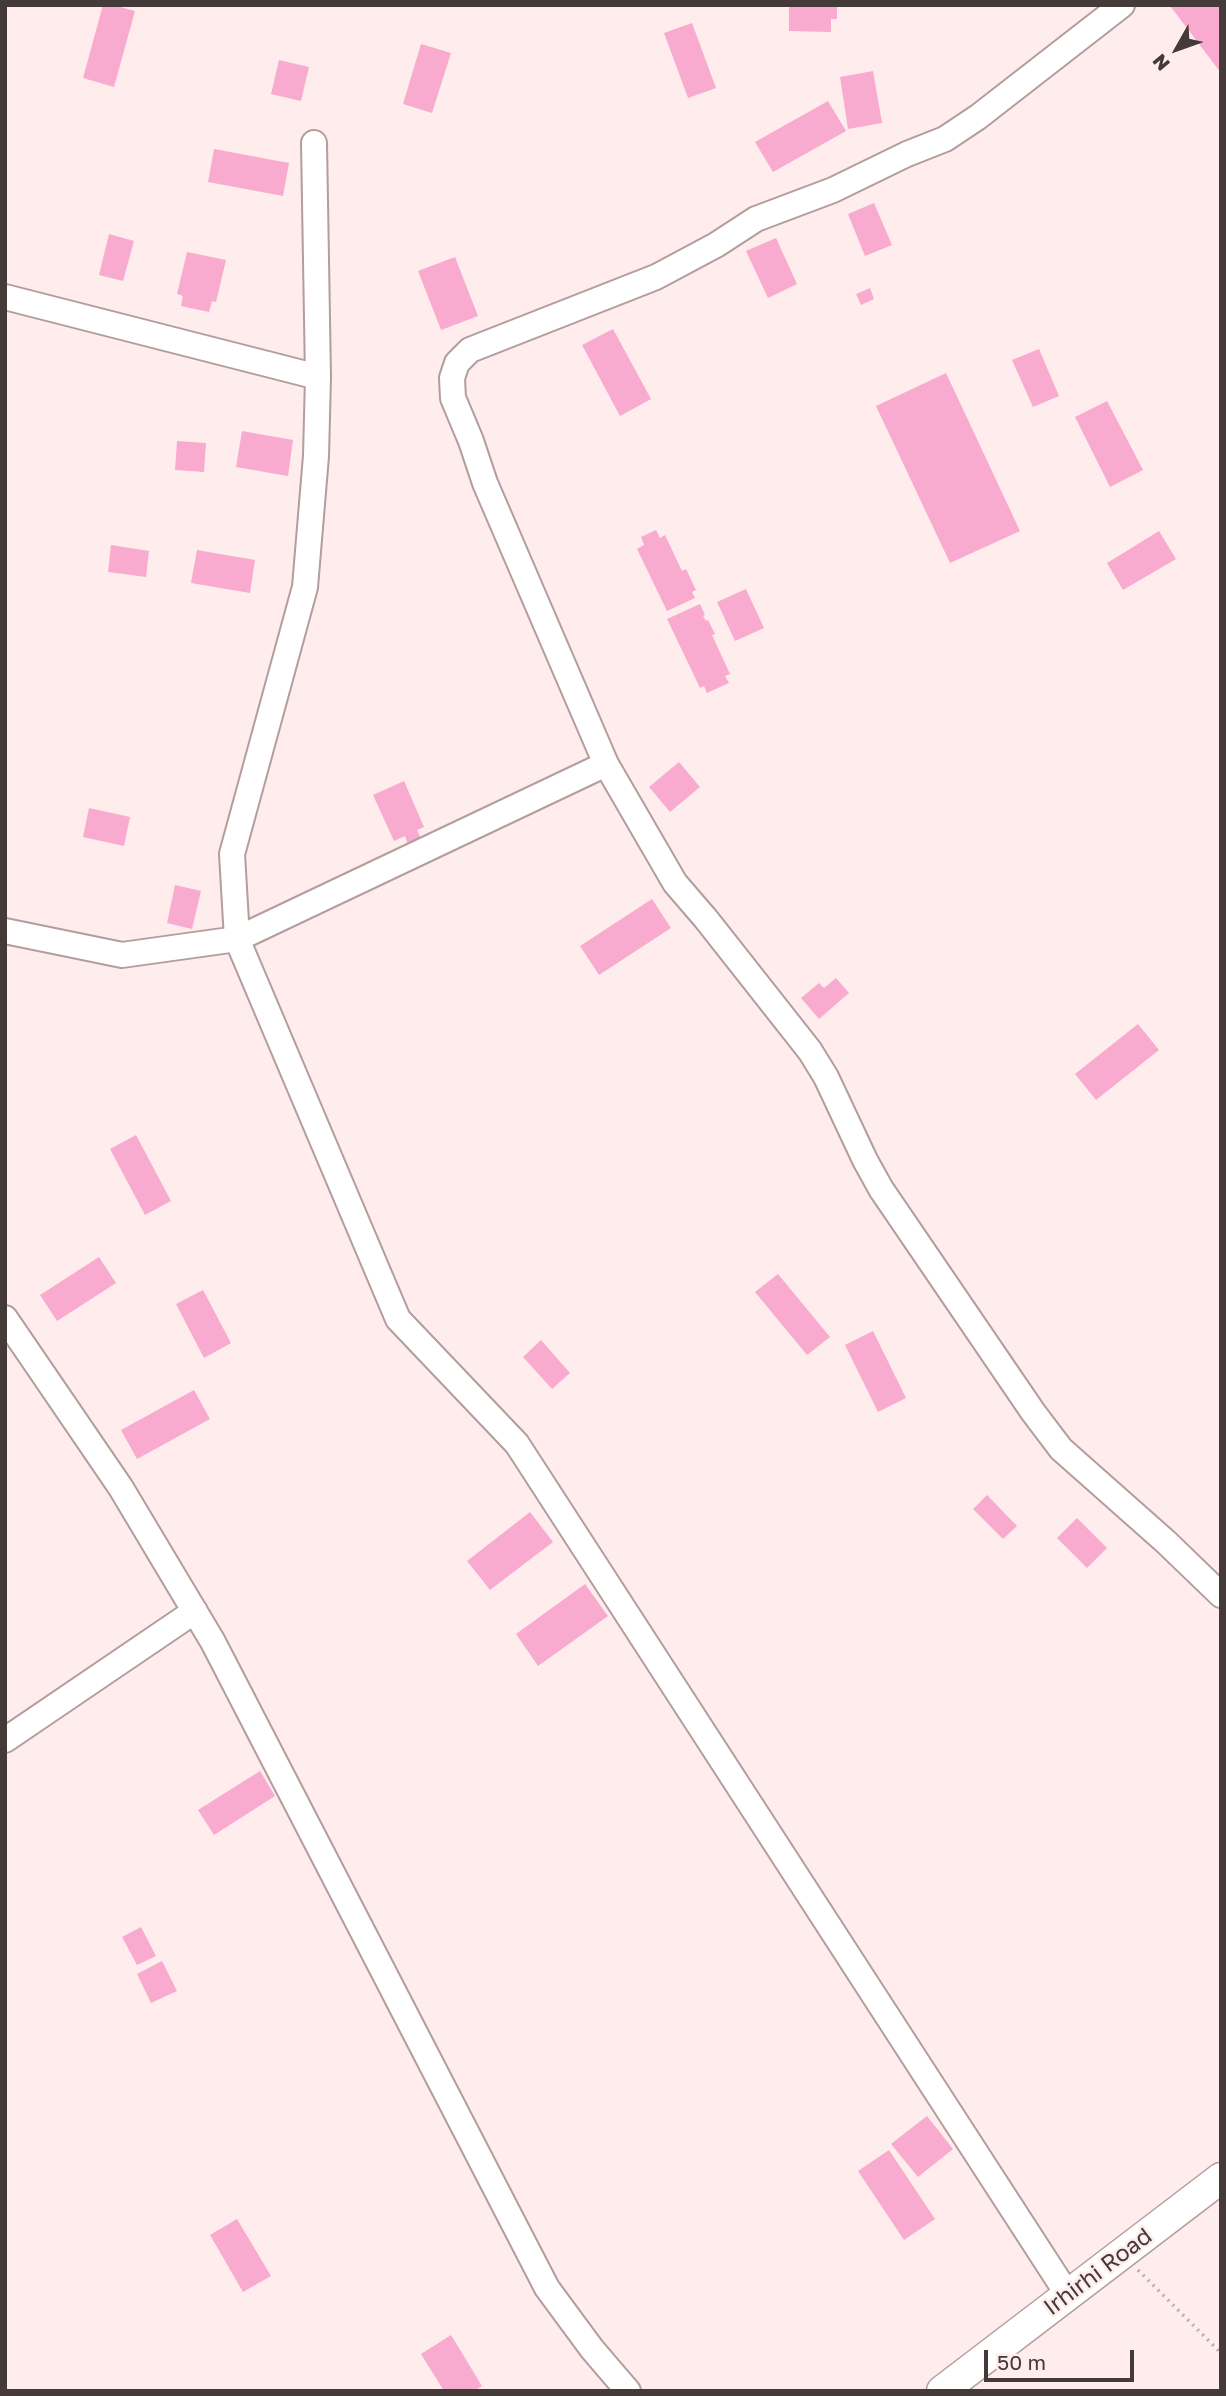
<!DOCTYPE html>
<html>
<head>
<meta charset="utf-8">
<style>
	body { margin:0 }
	#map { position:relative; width:1226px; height:2396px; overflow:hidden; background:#ffecec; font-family:"Golos Text",sans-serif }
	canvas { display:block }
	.frame { position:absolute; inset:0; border:7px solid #433a39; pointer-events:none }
	.north { position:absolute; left:1142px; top:14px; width:70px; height:70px; -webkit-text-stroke:5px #ffecec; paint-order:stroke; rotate:230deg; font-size:19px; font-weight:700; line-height:28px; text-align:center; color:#433a39 }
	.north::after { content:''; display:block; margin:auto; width:24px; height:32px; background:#433a39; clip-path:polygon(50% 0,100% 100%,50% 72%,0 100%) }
	.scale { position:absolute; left:984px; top:2350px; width:150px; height:32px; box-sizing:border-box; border:4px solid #433a39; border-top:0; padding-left:9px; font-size:21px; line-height:24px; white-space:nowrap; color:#433a39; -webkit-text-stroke:5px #ffecec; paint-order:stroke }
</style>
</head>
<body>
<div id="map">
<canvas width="1226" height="2396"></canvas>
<div class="frame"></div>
<div class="north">N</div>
<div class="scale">50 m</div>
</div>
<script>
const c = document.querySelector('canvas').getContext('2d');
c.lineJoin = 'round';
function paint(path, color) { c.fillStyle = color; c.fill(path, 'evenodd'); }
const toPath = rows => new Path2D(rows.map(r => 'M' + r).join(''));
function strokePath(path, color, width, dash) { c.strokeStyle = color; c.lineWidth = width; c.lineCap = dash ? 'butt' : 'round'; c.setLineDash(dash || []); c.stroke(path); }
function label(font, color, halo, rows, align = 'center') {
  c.font = font + ' "Golos Text",sans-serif'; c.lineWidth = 5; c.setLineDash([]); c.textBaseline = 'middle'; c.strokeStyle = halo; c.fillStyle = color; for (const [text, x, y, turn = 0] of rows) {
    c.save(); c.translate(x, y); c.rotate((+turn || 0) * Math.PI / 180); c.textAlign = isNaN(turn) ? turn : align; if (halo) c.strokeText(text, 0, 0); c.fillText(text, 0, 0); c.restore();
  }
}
const building = toPath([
	[103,5,113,5,135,11,114,87,83,78],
	[789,5,837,5,837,19,831,19,831,32,789,31],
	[1174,5,1221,5,1221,73,1171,7],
	[692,23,716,88,688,98,664,33],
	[421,44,451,53,432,113,403,104],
	[279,60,309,67,301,101,271,94],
	[873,71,882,123,848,129,840,77],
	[828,101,846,131,773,172,755,142],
	[214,149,289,163,283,196,208,182],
	[874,203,892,245,865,256,848,214],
	[109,234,134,241,123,281,99,275],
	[776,238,797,284,768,298,746,251],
	[187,252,226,260,216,302,212,301,209,312,181,306,183,296,177,294],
	[455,257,478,316,441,330,418,271],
	[870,288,874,299,861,305,856,294],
	[613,329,651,399,620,416,582,345],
	[1039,349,1059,396,1033,407,1012,360],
	[946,373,1020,531,950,563,876,406],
	[1107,401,1143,470,1110,487,1075,417],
	[242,431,293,440,288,476,236,467],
	[177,441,206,443,204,472,175,470],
	[656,530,660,538,665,535,682,571,686,569,696,590,692,592,695,598,667,611,637,549,644,545,641,537],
	[1159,531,1176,559,1123,590,1107,563],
	[111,545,149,551,146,577,108,572],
	[197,550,255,560,250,593,191,583],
	[746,589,764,628,735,641,717,602],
	[700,604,705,615,703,616,706,621,708,620,715,634,712,635,730,674,725,676,729,683,707,693,704,686,700,688,667,619],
	[679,762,700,787,670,812,649,787],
	[404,781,424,827,417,830,421,839,408,845,405,836,394,841,373,795],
	[89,808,130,817,124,846,83,837],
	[175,885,201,891,192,929,167,923],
	[652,899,671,928,599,975,580,946],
	[836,978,849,993,819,1019,801,998,819,983,824,988],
	[1138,1024,1159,1050,1096,1100,1075,1074],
	[136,1135,171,1201,145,1215,110,1149],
	[99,1257,116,1283,57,1321,40,1295],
	[778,1274,830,1337,807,1355,755,1292],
	[203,1290,231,1343,204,1358,176,1304],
	[873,1331,906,1398,878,1412,845,1345],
	[541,1340,570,1373,552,1389,523,1357],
	[194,1390,210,1419,137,1459,121,1430],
	[987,1495,1017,1526,1003,1539,973,1509],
	[530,1512,553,1542,490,1590,467,1561],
	[1077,1518,1107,1548,1087,1568,1057,1538],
	[585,1584,608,1616,538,1666,516,1634],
	[260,1771,275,1796,214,1835,198,1810],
	[141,1927,156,1956,137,1965,122,1937],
	[162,1961,177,1991,151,2003,137,1974],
	[927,2116,953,2149,918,2177,891,2144],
	[889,2150,935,2219,904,2240,858,2171],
	[237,2219,271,2276,243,2292,210,2235],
	[451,2335,482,2386,474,2391,444,2391,421,2354]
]);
const path = toPath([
	[1138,2270,1221,2353]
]);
const minor = toPath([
	[1122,5,978,117,945,139,907,154,833,190,756,219,716,245,656,277,470,350,457,363,452,378,453,398,471,441,485,483,606,764,675,883,706,919,810,1051,826,1077,865,1160,881,1189,1033,1412,1061,1449,1166,1542,1221,1595],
	[314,143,318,377,316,456,305,587,232,854,237,939,398,1319,517,1444,1068,2295],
	[5,297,318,377],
	[5,931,122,955,237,939,606,764],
	[5,1318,121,1488,213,1642,547,2288,592,2349,628,2391],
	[5,1740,195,1611]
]);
const tertiary = toPath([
	[942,2391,1221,2178]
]);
const streetNames = [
	["Irhirhi Road",1098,2272,-37]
];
paint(building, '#f8abce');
strokePath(minor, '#b39d9d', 28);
strokePath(tertiary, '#b39d9d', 33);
strokePath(path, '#bcadad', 3.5, [2, 5]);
strokePath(minor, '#fff', 24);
strokePath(tertiary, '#fff', 30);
label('23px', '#433a39', '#ffecec', streetNames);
</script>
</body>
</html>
